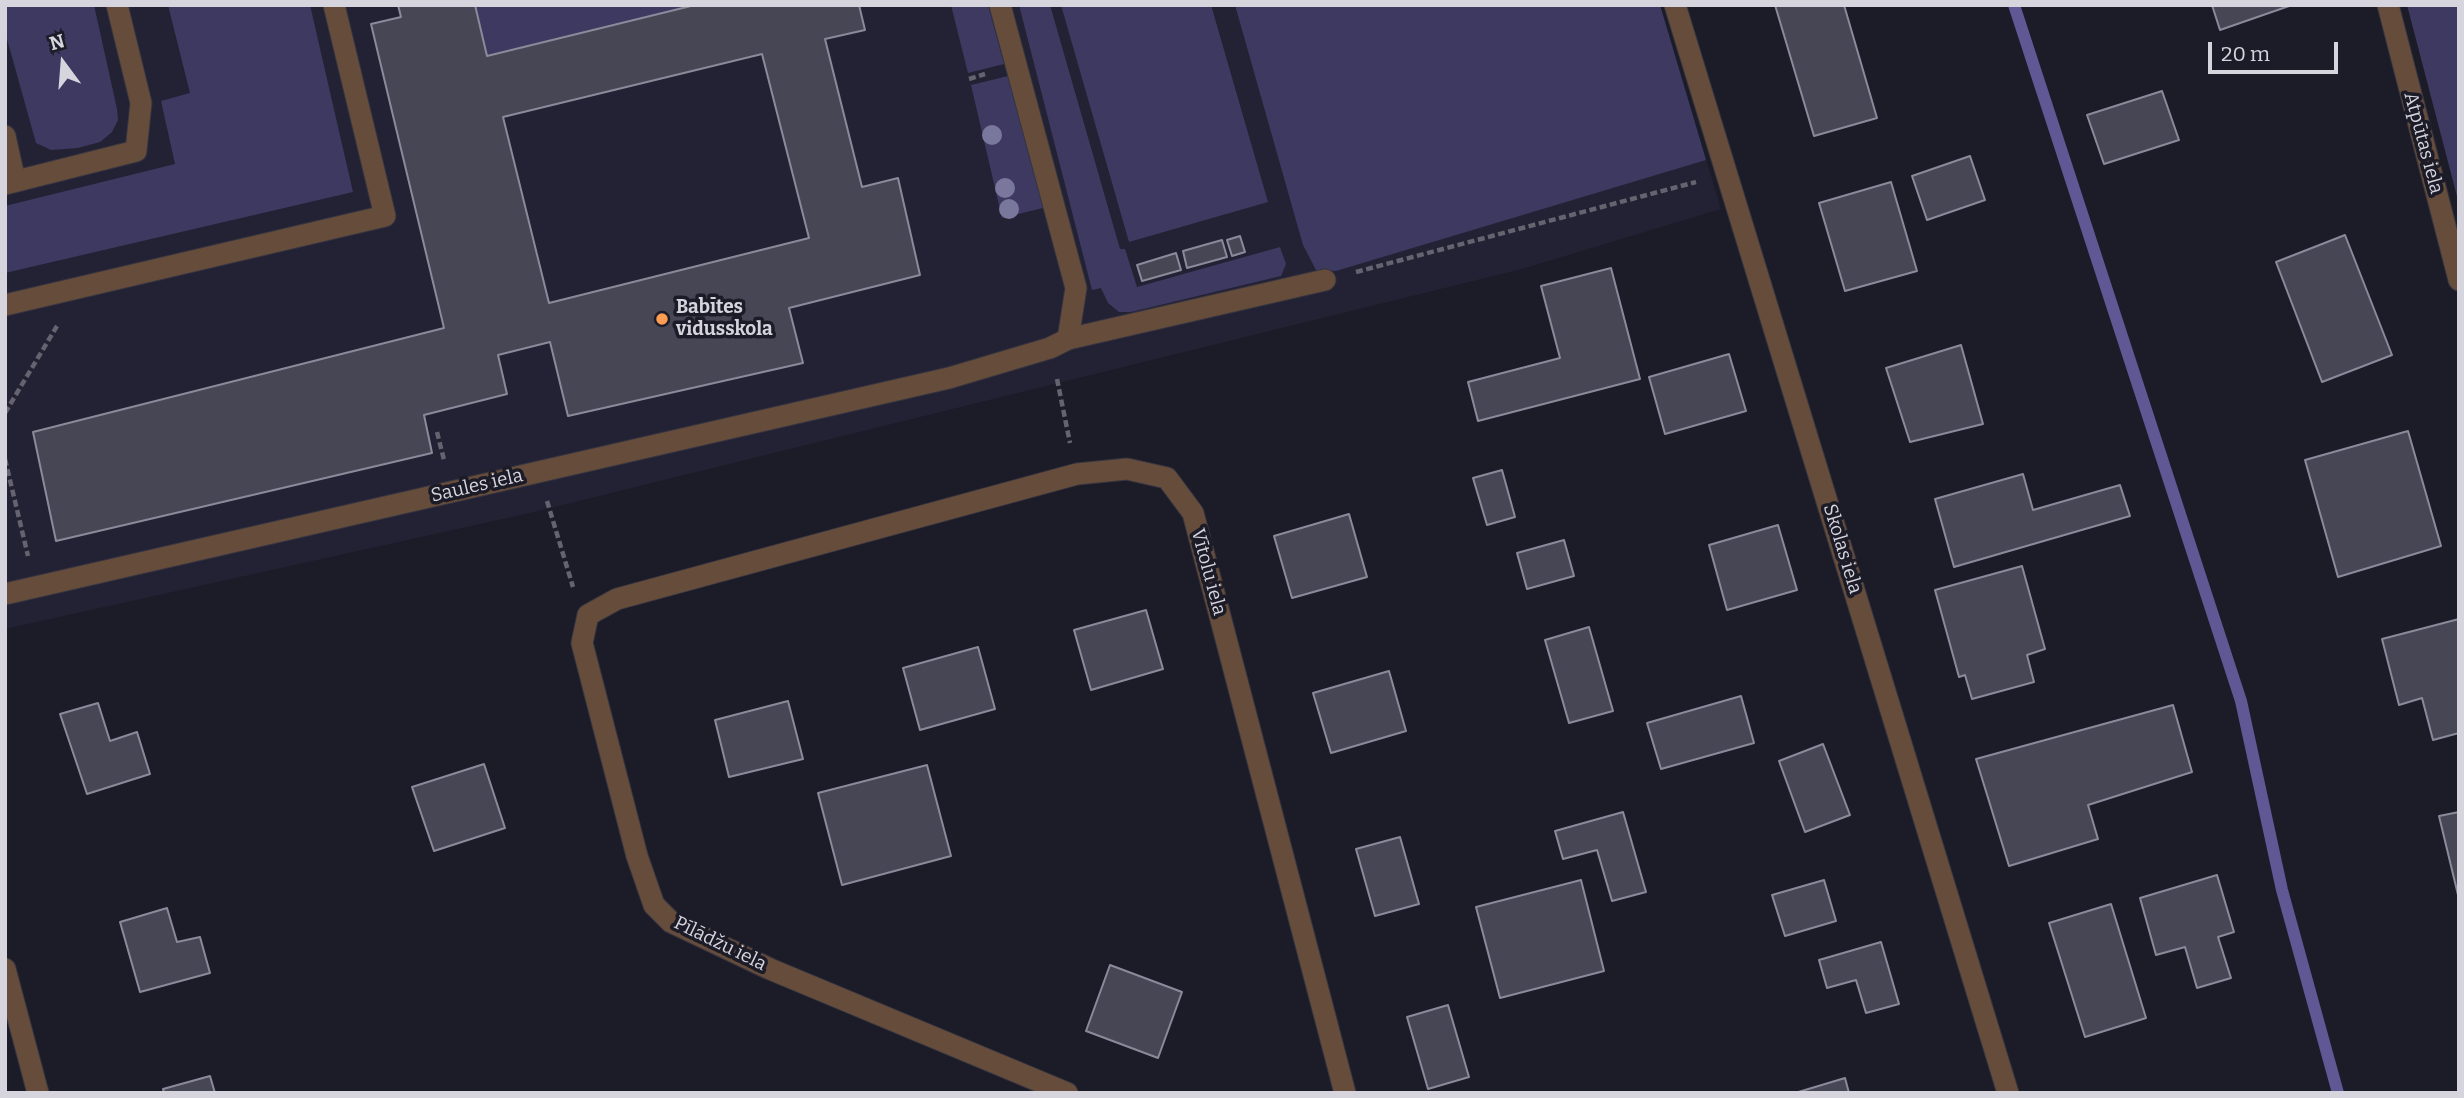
<!DOCTYPE html>
<html>
<head>
<meta charset="utf-8">
<style>
	body { margin:0 }
	#map { position:relative; width:2464px; height:1098px; overflow:hidden; background:#1c1b28; font-family:Bitter,serif }
	canvas { display:block }
	.frame { position:absolute; inset:0; border:7px solid #d6d5de; pointer-events:none }
	.north { position:absolute; left:28px; top:28px; width:70px; height:70px; -webkit-text-stroke:5px #1c1b28; paint-order:stroke; rotate:344deg; font-size:19px; font-weight:700; line-height:28px; text-align:center; color:#d6d5de }
	.north::after { content:''; display:block; margin:auto; width:24px; height:32px; background:#d6d5de; clip-path:polygon(50% 0,100% 100%,50% 72%,0 100%) }
	.scale { position:absolute; left:2208px; top:42px; width:130px; height:32px; box-sizing:border-box; border:4px solid #d6d5de; border-top:0; padding-left:9px; font-size:21px; line-height:24px; white-space:nowrap; color:#d6d5de; -webkit-text-stroke:5px #1c1b28; paint-order:stroke }
</style>
</head>
<body>
<div id="map">
<canvas width="2464" height="1098"></canvas>
<div class="frame"></div>
<div class="north">N</div>
<div class="scale">20 m</div>
</div>
<script>
const c = document.querySelector('canvas').getContext('2d');
c.lineJoin = 'round';
function paint(path, color) { c.fillStyle = color; c.fill(path, 'evenodd'); }
const toPath = rows => new Path2D(rows.map(r => 'M' + r).join(''));
function strokePath(path, color, width, dash) { c.strokeStyle = color; c.lineWidth = width; c.lineCap = dash ? 'butt' : 'round'; c.setLineDash(dash || []); c.stroke(path); }
function label(font, color, halo, rows, align = 'center') {
  c.font = font + ' Bitter,serif'; c.lineWidth = 7; c.setLineDash([]); c.textBaseline = 'middle'; c.strokeStyle = halo; c.fillStyle = color; for (const [text, x, y, turn = 0] of rows) {
    c.save(); c.translate(x, y); c.rotate((+turn || 0) * Math.PI / 180); c.textAlign = isNaN(turn) ? turn : align; if (halo) c.strokeText(text, 0, 0); c.fillText(text, 0, 0); c.restore();
  }
}
const built = toPath([
	[5,5,1660,5,1721,209,1522,269,530,513,5,629]
]);
const green = toPath([
	[5,5,94,5,117,109,118,120,112,132,100,142,78,148,51,150,36,143,5,32],
	[168,5,310,5,353,192,5,273,5,206,175,164,161,101,190,93],
	[475,5,695,5,487,56],
	[951,5,988,5,1004,64,968,73],
	[1019,5,1050,5,1120,249,1125,249,1137,287,1280,247,1286,264,1281,276,1131,312,1119,312,1108,303,1101,288,1092,290],
	[1061,5,1211,5,1268,202,1129,242],
	[1235,5,1660,5,1706,160,1336,271,1316,270,1303,245],
	[2407,5,2459,5,2459,204],
	[1008,76,1047,207,1002,218,971,85]
]);
const stream = toPath([
	[2014,5,2241,701,2282,890,2338,1093]
]);
const building = toPath([
	[398,5,475,5,487,56,695,5,859,5,865,30,825,39,862,187,898,178,920,275,789,308,803,363,568,416,550,342,498,355,507,394,424,415,432,453,56,541,33,432,444,328,371,24,401,17,398,5],
	[762,54,809,238,549,303,503,117,762,54],
	[1775,5,1844,5,1877,118,1814,136,1775,5],
	[2212,5,2292,5,2220,30,2212,5],
	[2162,91,2179,140,2104,164,2087,115,2162,91],
	[1970,156,1985,200,1927,220,1912,176,1970,156],
	[1891,182,1917,271,1845,291,1819,203,1891,182],
	[2345,235,2392,355,2322,382,2276,262,2345,235],
	[1240,236,1245,252,1232,256,1227,240,1240,236],
	[1222,240,1227,257,1187,268,1183,251,1222,240],
	[1176,253,1181,270,1142,281,1137,265,1176,253],
	[1611,268,1640,379,1478,421,1468,382,1560,358,1541,286,1611,268],
	[1961,345,1983,424,1910,442,1886,368,1961,345],
	[1729,354,1746,411,1665,434,1649,377,1729,354],
	[2408,431,2441,546,2338,577,2305,460,2408,431],
	[1502,470,1515,517,1487,525,1473,478,1502,470],
	[2023,474,2033,510,2120,485,2130,516,1954,567,1935,499,2023,474],
	[1349,514,1367,577,1292,598,1274,536,1349,514],
	[1778,525,1797,590,1727,610,1709,545,1778,525],
	[1564,540,1574,576,1527,589,1517,553,1564,540],
	[2022,566,2045,649,2027,655,2034,682,1972,699,1965,675,1959,677,1935,590,2022,566],
	[1146,610,1163,669,1091,690,1074,630,1146,610],
	[2459,619,2459,733,2433,740,2422,698,2399,705,2382,639,2459,619],
	[1589,627,1613,711,1569,723,1545,640,1589,627],
	[978,647,995,709,920,730,903,668,978,647],
	[1389,671,1406,731,1331,753,1313,693,1389,671],
	[1741,696,1754,743,1661,769,1647,723,1741,696],
	[788,701,803,759,729,777,715,720,788,701],
	[98,703,110,741,137,732,150,774,87,794,60,714,98,703],
	[2173,705,2192,772,2088,805,2098,839,2009,866,1976,759,2173,705],
	[1823,744,1850,815,1805,832,1779,761,1823,744],
	[484,764,505,828,434,851,412,787,484,764],
	[927,765,951,856,842,885,818,793,927,765],
	[1623,812,1646,892,1612,901,1597,850,1563,859,1555,831,1623,812],
	[2459,812,2459,899,2439,816,2459,812],
	[1400,837,1419,904,1375,916,1356,849,1400,837],
	[2217,875,2234,932,2218,937,2231,978,2197,988,2185,947,2156,955,2140,898,2217,875],
	[1581,880,1604,971,1500,998,1476,907,1581,880],
	[1824,880,1836,921,1785,936,1772,895,1824,880],
	[2111,904,2146,1018,2085,1037,2049,923,2111,904],
	[167,908,177,942,200,937,210,973,140,992,120,922,167,908],
	[1881,942,1899,1004,1866,1013,1856,980,1827,988,1819,960,1881,942],
	[1110,965,1182,992,1158,1058,1086,1031,1110,965],
	[1448,1005,1469,1077,1428,1089,1407,1017,1448,1005],
	[210,1076,215,1093,164,1093,163,1089,210,1076],
	[1845,1078,1849,1093,1795,1093,1845,1078]
]);
const path = toPath([
	[969,79,985,74],
	[1356,272,1696,182],
	[1057,379,1070,443],
	[5,413,57,326],
	[437,432,444,460],
	[5,459,28,556],
	[547,501,573,587]
]);
const lane = toPath([
	[5,136,15,181],
	[5,184,136,151,141,103,117,5],
	[1068,339,1325,280]
]);
const street = toPath([
	[1675,5,2008,1093],
	[2388,5,2459,280],
	[5,305,385,216,334,5],
	[5,594,949,378,1050,348,1068,339,1076,288,1000,5],
	[5,969,38,1093],
	[1067,1093,770,969,671,922,654,905,637,856,582,643,588,615,617,599,1077,474,1127,469,1167,478,1193,513,1345,1093]
]);
const trees = [
	[992,135],
	[1005,188],
	[1009,209]
];
const markers = [
	[662,319,7,"#fc9d53"]
];
const streetNames = [
	["Atpūtas iela",2423,143,75],
	["Saules iela",477,486,-13],
	["Skolas iela",1842,549,73],
	["Vītolu iela",1208,572,75],
	["Pīlādžu iela",720,944,26]
];
const poiNames = [
	["Babītes",676,308],
	["vidusskola",676,330]
];
paint(built, '#232134');
paint(green, '#3d3960');
strokePath(stream, '#5f5895', 12);
paint(building, '#474655');
strokePath(building, '#8b8a9b', 2);
strokePath(lane, '#363541', 23);
strokePath(street, '#363541', 23);
strokePath(path, '#64636f', 4.5, [7, 3.5]);
strokePath(lane, '#654c3b', 21);
strokePath(street, '#654c3b', 21);
c.fillStyle = '#7a779c';
for (const [x, y] of trees) { c.beginPath(); c.arc(x, y, 10, 0, 2 * Math.PI); c.fill(); }
for (const [x, y, r, color] of markers) { const dot = new Path2D(); dot.arc(x, y, r, 0, 2 * Math.PI); c.fillStyle = color; c.fill(dot); strokePath(dot, '#1c1b28', 2.5); }
label('19px', '#d6d5de', '#1c1b28', streetNames);
label('bold 19px', '#d6d5de', '#1c1b28', poiNames, 'left');
</script>
</body>
</html>
